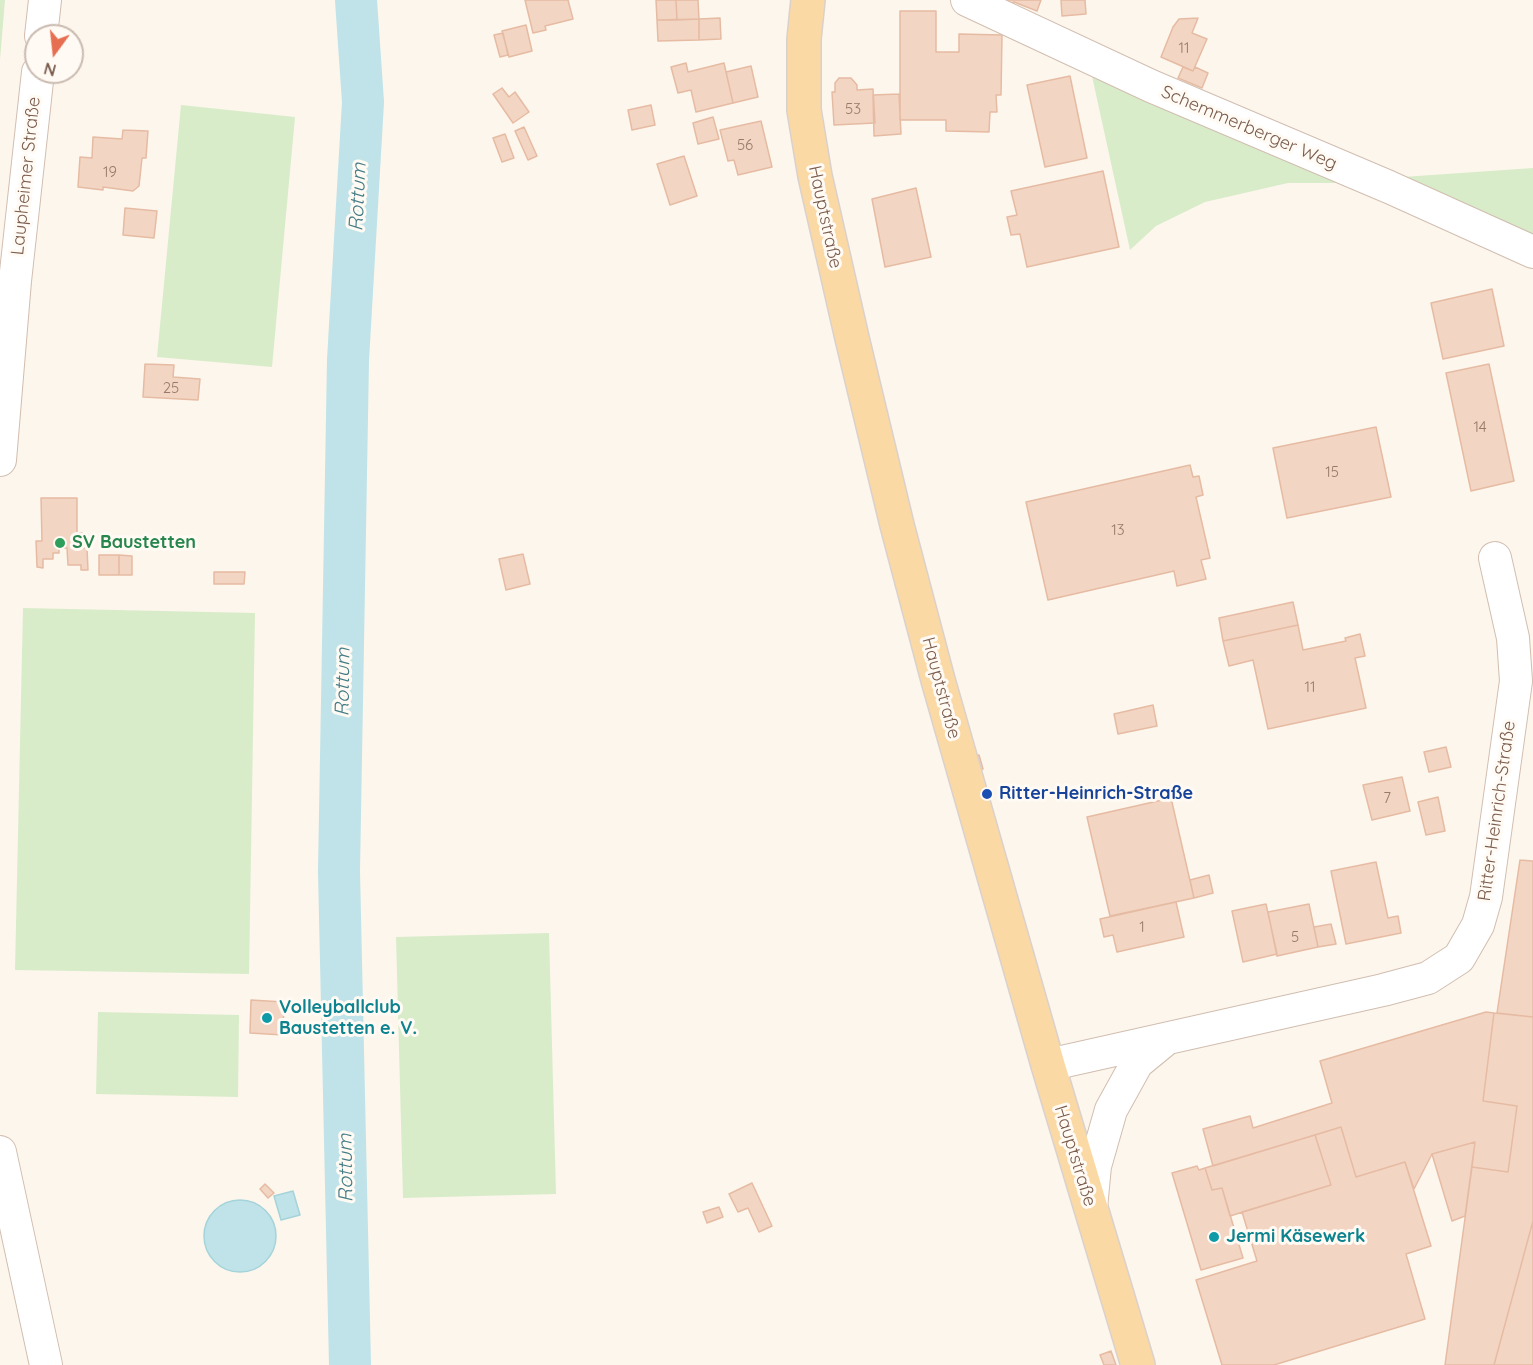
<!DOCTYPE html>
<html>
<head>
<meta charset="utf-8">
<style>
	body { margin:0 }
	#map { position:relative; width:1533px; height:1365px; overflow:hidden; background:#fdf6ec; font-family:Quicksand,sans-serif }
	canvas { display:block }
	.north { position:absolute; left:24px; top:24px; width:60px; height:60px; box-sizing:border-box; background:#fffaf3; border:2px solid #cabbb1; border-radius:50%; rotate:195deg; font-size:16px; font-weight:700; line-height:24px; text-align:center; color:#7a5c4d }
	.north::after { content:''; display:block; margin:auto; width:21px; height:27px; background:#e76f51; clip-path:polygon(50% 0,100% 100%,50% 72%,0 100%) }
</style>
</head>
<body>
<div id="map">
<canvas width="1533" height="1365"></canvas>
<div class="north">N</div>
</div>
<script>
const c = document.querySelector('canvas').getContext('2d');
c.lineJoin = 'round';
function paint(path, color) { c.fillStyle = color; c.fill(path, 'evenodd'); }
const toPath = rows => new Path2D(rows.map(r => 'M' + r).join(''));
function strokePath(path, color, width, dash) { c.strokeStyle = color; c.lineWidth = width; c.lineCap = dash ? 'butt' : 'round'; c.setLineDash(dash || []); c.stroke(path); }
function label(font, color, halo, rows, align = 'center') {
  c.font = font + ' Quicksand,sans-serif'; c.lineWidth = 6; c.setLineDash([]); c.textBaseline = 'middle'; c.strokeStyle = halo; c.fillStyle = color; for (const [text, x, y, turn = 0] of rows) {
    c.save(); c.translate(x, y); c.rotate((+turn || 0) * Math.PI / 180); c.textAlign = isNaN(turn) ? turn : align; if (halo) c.strokeText(text, 0, 0); c.fillText(text, 0, 0); c.restore();
  }
}
const green = toPath([
	[0,0,5,0,0,60],
	[1090,67,1349,183,1288,183,1205,202,1156,226,1130,250],
	[181,105,295,117,272,367,157,357],
	[1533,168,1533,245,1388,178],
	[23,608,255,613,249,974,15,970],
	[549,933,556,1194,403,1198,396,937],
	[98,1012,239,1015,238,1097,96,1094]
]);
const water = toPath([
	[293,1191,300,1215,281,1220,274,1196,293,1191],
	'204 1236a36 36 0 1 1 72 0a36 36 0 1 1-72 0Z'
]);
const river = toPath([
	[350,1365,339,871,348,360,363,102,356,0]
]);
const building = toPath([
	[525,0,568,0,573,19,545,26,546,30,533,33,525,0],
	[656,0,676,0,677,20,657,20,656,0],
	[676,0,698,0,699,19,677,20,676,0],
	[1002,0,1041,0,1037,11,1014,2,1012,4,1002,0],
	[1061,0,1085,0,1086,14,1062,16,1061,0],
	[900,11,936,11,936,52,959,52,959,34,1002,35,1001,95,996,95,997,112,990,112,989,132,946,131,946,120,900,120,900,11],
	[720,18,721,39,699,40,699,19,720,18],
	[1198,18,1192,33,1207,39,1193,71,1161,57,1173,27,1179,19,1198,18],
	[699,19,699,40,658,41,657,20,699,19],
	[526,25,532,51,509,57,502,31,526,25],
	[503,33,508,55,500,57,494,35,503,33],
	[686,63,688,72,724,63,733,103,696,112,691,90,678,93,671,67,686,63],
	[751,66,758,97,733,103,726,72,751,66],
	[1183,67,1193,71,1195,67,1208,73,1202,88,1178,78,1183,67],
	[1070,76,1087,158,1045,167,1027,85,1070,76],
	[839,78,851,78,857,85,857,90,873,89,875,123,834,125,832,92,835,92,835,83,839,78],
	[502,88,509,97,515,92,529,112,513,123,493,94,502,88],
	[899,94,901,134,874,136,873,95,899,94],
	[651,105,655,125,632,130,628,110,651,105],
	[713,117,719,139,698,144,693,123,713,117],
	[761,121,772,167,738,175,734,160,728,161,720,130,761,121],
	[524,127,537,156,528,160,515,131,524,127],
	[123,130,148,131,146,158,142,158,139,186,133,191,103,187,103,190,78,187,80,157,92,158,93,137,122,139,123,130],
	[505,134,514,158,502,162,493,138,505,134],
	[684,156,697,196,670,205,657,164,684,156],
	[1103,171,1119,247,1027,267,1020,234,1011,235,1007,217,1017,215,1011,191,1103,171],
	[916,188,931,257,885,267,872,199,916,188],
	[125,208,157,211,154,238,123,235,125,208],
	[1492,289,1504,346,1443,359,1431,303,1492,289],
	[145,364,174,365,173,377,200,379,198,400,143,397,145,364],
	[1489,364,1514,481,1471,491,1446,373,1489,364],
	[1376,427,1391,497,1287,518,1273,448,1376,427],
	[1190,465,1193,477,1199,476,1203,495,1196,497,1210,558,1201,560,1206,579,1177,586,1174,571,1048,600,1026,502,1190,465],
	[41,498,77,498,77,533,83,533,83,548,87,548,88,570,81,570,81,565,68,565,67,548,59,548,59,553,53,553,53,559,43,559,43,568,37,567,36,541,42,541,41,498],
	[523,554,530,584,506,590,499,559,523,554],
	[99,555,119,555,119,575,99,575,99,555],
	[119,555,132,556,132,575,119,575,119,555],
	[214,572,245,572,244,584,214,584,214,572],
	[1293,602,1298,625,1223,641,1219,618,1293,602],
	[1298,625,1303,650,1346,641,1345,638,1360,634,1365,656,1355,658,1366,708,1268,729,1253,660,1229,666,1223,641,1298,625],
	[1153,705,1157,726,1118,734,1114,714,1153,705],
	[1446,747,1451,767,1429,772,1424,752,1446,747],
	[979,755,983,769,975,771,971,758,979,755],
	[1402,777,1410,811,1372,820,1363,785,1402,777],
	[1438,797,1445,831,1426,835,1418,802,1438,797],
	[1171,798,1194,898,1110,916,1087,817,1171,798],
	[1520,860,1533,861,1533,1017,1497,1013,1520,860],
	[1376,862,1388,918,1398,916,1401,933,1346,944,1331,871,1376,862],
	[1209,875,1213,893,1194,898,1190,880,1209,875],
	[1176,902,1184,937,1117,952,1113,935,1104,937,1100,919,1176,902],
	[1266,904,1277,954,1243,962,1232,911,1266,904],
	[1309,904,1318,947,1277,956,1268,912,1309,904],
	[1331,924,1336,944,1318,947,1314,927,1331,924],
	[251,1000,284,1002,283,1035,250,1033,251,1000],
	[1486,1012,1494,1013,1483,1101,1517,1106,1508,1172,1472,1167,1475,1142,1432,1154,1414,1189,1405,1162,1356,1177,1341,1127,1213,1166,1203,1129,1250,1116,1253,1128,1332,1103,1320,1061,1486,1012],
	[1494,1013,1533,1017,1533,1221,1494,1365,1445,1365,1472,1167,1508,1172,1517,1106,1483,1101,1494,1013],
	[1341,1127,1356,1177,1405,1162,1431,1246,1406,1254,1425,1319,1274,1365,1222,1365,1196,1280,1257,1261,1242,1212,1331,1185,1315,1135,1341,1127],
	[1315,1135,1331,1185,1230,1216,1222,1188,1212,1190,1205,1168,1315,1135],
	[1475,1142,1465,1216,1452,1221,1432,1154,1475,1142],
	[1197,1166,1199,1170,1205,1168,1212,1190,1222,1188,1243,1258,1201,1270,1172,1173,1197,1166],
	[752,1183,772,1226,759,1232,748,1208,738,1212,729,1194,752,1183],
	[265,1184,274,1193,268,1198,260,1189,265,1184],
	[719,1207,723,1217,707,1223,703,1212,719,1207],
	[1533,1221,1533,1365,1494,1365,1533,1221],
	[1111,1351,1116,1365,1104,1365,1100,1355,1111,1351]
]);
const minor = toPath([
	[967,0,1151,86,1389,187,1533,252],
	[41,36,45,0],
	[0,460,15,281,38,72],
	[1048,1065,1383,990,1428,978,1459,958,1478,925,1486,897,1516,681,1513,638,1495,558],
	[0,1152,46,1365],
	[1091,1208,1095,1166,1111,1110,1137,1063,1165,1040]
]);
const major = toPath([
	[808,0,804,39,804,110,815,176,852,338,897,525,938,680,1048,1065,1138,1365]
]);
const markers = [
	[60,543,6,"#2e9e5b"],
	[987,794,6,"#1a4fb4"],
	[267,1018,6,"#0f9aa8"],
	[1214,1237,6,"#0f9aa8"]
];
const numberNames = [
	["11",1184,48],
	["53",853,109],
	["56",745,145],
	["19",110,172],
	["25",171,388],
	["14",1480,427],
	["15",1332,472],
	["13",1118,530],
	["11",1310,687],
	["7",1387,798],
	["1",1142,927],
	["5",1295,937]
];
const streetNames = [
	["Schemmerberger Weg",1249,128,23],
	["Laupheimer Straße",26,176,-84],
	["Hauptstraße",825,217,78],
	["Hauptstraße",941,688,75],
	["Ritter-Heinrich-Straße",1497,811,-82],
	["Hauptstraße",1075,1156,73]
];
const leisureNames = [
	["SV Baustetten",72,543]
];
const transitNames = [
	["Ritter-Heinrich-Straße",999,794]
];
const cultureNames = [
	["Volleyballclub",279,1008],
	["Baustetten e. V.",279,1029],
	["Jermi Käsewerk",1226,1237]
];
const waterNames = [
	["Rottum",358,197,-87],
	["Rottum",343,682,-89],
	["Rottum",346,1168,-91]
];
paint(green, '#d8ecc9');
paint(water, '#bfe3e8');
strokePath(water, '#a5d3da', 1.5);
strokePath(river, '#bfe3e8', 42);
paint(building, '#f3d5c3');
strokePath(building, '#e6bba3', 1.5);
strokePath(minor, '#d1beb0', 34);
strokePath(major, '#dad1cd', 36);
strokePath(minor, '#fff', 32);
strokePath(major, '#fbd9a5', 33);
for (const [x, y, r, color] of markers) { const dot = new Path2D(); dot.arc(x, y, r, 0, 2 * Math.PI); c.fillStyle = color; c.fill(dot); strokePath(dot, '#fffaf3', 2); }
label('15px', '#987a6a', null, numberNames);
label('18px', '#7a5c4d', '#fffaf3', streetNames);
label('bold 18px', '#27864d', '#fffaf3', leisureNames, 'left');
label('bold 18px', '#164399', '#fffaf3', transitNames, 'left');
label('bold 18px', '#0d838f', '#fffaf3', cultureNames, 'left');
label('italic 20px', '#437c86', '#fffaf3', waterNames);
</script>
</body>
</html>
